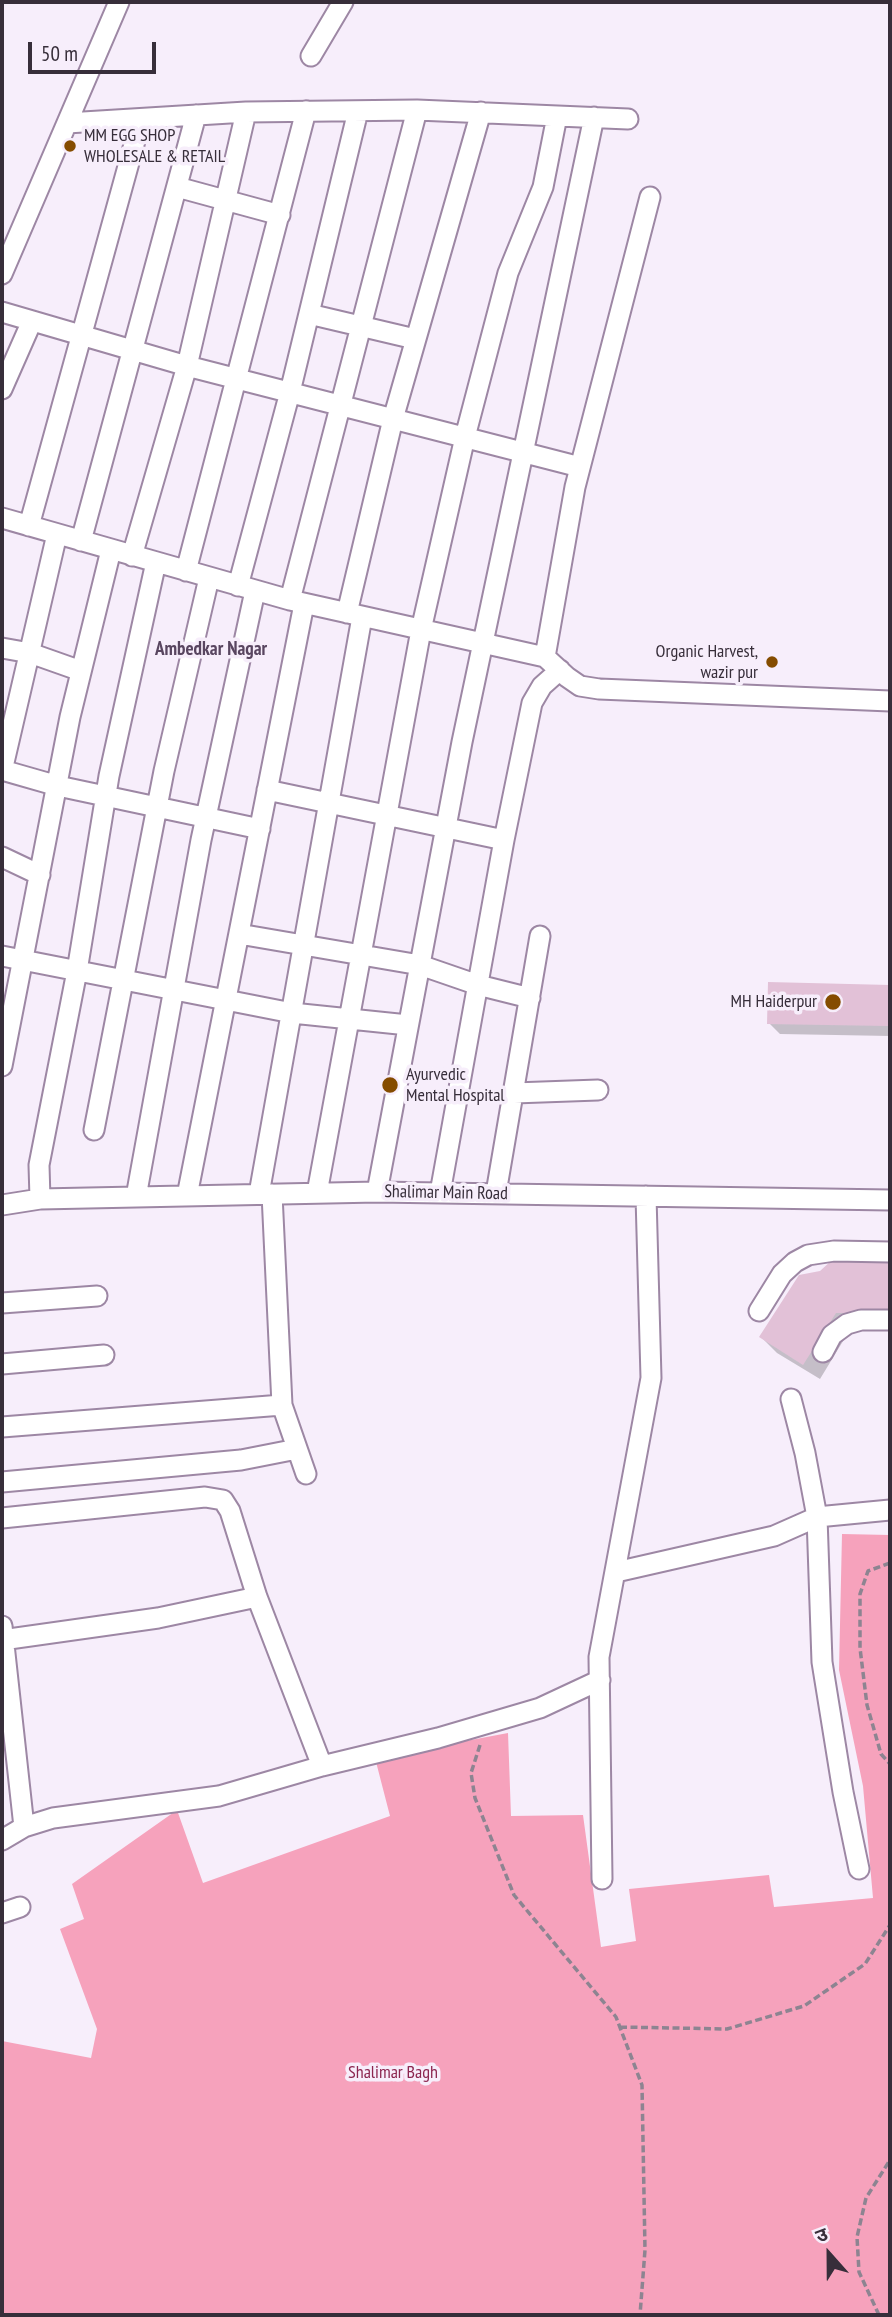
<!DOCTYPE html>
<html>
<head>
<meta charset="utf-8">
<style>
	body { margin:0 }
	#map { position:relative; width:892px; height:2317px; overflow:hidden; background:#f7eefb; font-family:"PT Sans Narrow","Noto Sans Devanagari",sans-serif }
	canvas { display:block }
	.frame { position:absolute; inset:0; border:4px solid #372e3a; pointer-events:none }
	.north { position:absolute; left:794px; top:2219px; width:70px; height:70px; -webkit-text-stroke:5px #f7eefb; paint-order:stroke; rotate:339deg; font-size:19px; font-weight:700; line-height:28px; text-align:center; color:#372e3a }
	.north::after { content:''; display:block; margin:auto; width:24px; height:32px; background:#372e3a; clip-path:polygon(50% 0,100% 100%,50% 72%,0 100%) }
	.scale { position:absolute; left:28px; top:42px; width:128px; height:32px; box-sizing:border-box; border:4px solid #372e3a; border-top:0; padding-left:9px; font-size:21px; line-height:24px; white-space:nowrap; color:#372e3a; -webkit-text-stroke:5px #f7eefb; paint-order:stroke }
</style>
</head>
<body>
<div id="map">
<canvas width="892" height="2317"></canvas>
<div class="frame"></div>
<div class="north">उ</div>
<div class="scale">50 m</div>
</div>
<script>
const c = document.querySelector('canvas').getContext('2d');
c.lineJoin = 'round';
function paint(path, color) { c.fillStyle = color; c.fill(path, 'evenodd'); }
const toPath = rows => new Path2D(rows.map(r => 'M' + r).join(''));
function strokePath(path, color, width, dash) { c.strokeStyle = color; c.lineWidth = width; c.lineCap = dash ? 'butt' : 'round'; c.setLineDash(dash || []); c.stroke(path); }
function label(font, color, halo, rows, align = 'center') {
  c.font = font + ' "PT Sans Narrow",sans-serif'; c.lineWidth = 7; c.setLineDash([]); c.textBaseline = 'middle'; c.strokeStyle = halo; c.fillStyle = color; for (const [text, x, y, turn = 0] of rows) {
    c.save(); c.translate(x, y); c.rotate((+turn || 0) * Math.PI / 180); c.textAlign = isNaN(turn) ? turn : align; if (halo) c.strokeText(text, 0, 0); c.fillText(text, 0, 0); c.restore();
  }
}
const green = toPath([
	[842,1534,890,1535,890,2315,2,2315,2,2041,91,2058,97,2029,60,1929,84,1919,72,1884,177,1810,203,1883,390,1816,375,1758,508,1733,511,1816,583,1815,601,1947,636,1941,629,1889,769,1875,774,1907,873,1898,863,1786,839,1670]
]);
const shadow = toPath([
	[770,984,890,986,890,1036,780,1034,769,1023],
	[831,1263,890,1263,890,1328,851,1328,820,1379,777,1353,761,1337]
]);
const building = toPath([
	[768,982,890,985,890,1026,767,1024],
	[831,1261,890,1261,890,1313,836,1313,803,1365,759,1337,799,1275,820,1271]
]);
const path = toPath([
	[890,1563,868,1571,860,1594,860,1648,867,1705,881,1754,890,1764],
	[480,1745,471,1773,475,1798,514,1895,616,2017,642,2085,645,2250,640,2315],
	[620,2027,727,2029,804,2006,865,1964,890,1925],
	[879,2315,859,2272,857,2237,866,2198,890,2160]
]);
const minor = toPath([
	[311,56,343,2],
	[67,123,246,112,417,110,628,119],
	[177,187,280,215],
	[2,274,119,2],
	[2,312,187,366,580,467],
	[309,314,415,339],
	[2,389,32,321],
	[2,518,290,600,545,657,567,677,580,686,599,689,890,701],
	[29,526,141,119],
	[81,541,196,115],
	[132,556,187,366,246,112],
	[186,571,306,111],
	[238,586,290,392,358,111],
	[290,600,417,110],
	[347,613,393,419,481,112],
	[2,648,30,653,81,671],
	[545,657,575,487,650,197],
	[2,770,58,786,260,829],
	[2,771,57,534],
	[267,790,504,840],
	[2,857,40,875],
	[239,934,420,965,478,985,530,998],
	[2,956,292,1013,408,1025],
	[2,1066,70,717,111,550],
	[514,1093,598,1090],
	[94,1130,164,771,209,578],
	[377,1192,462,742,594,117],
	[317,1193,421,630,465,437,508,273,543,187,557,116],
	[440,1193,504,840,532,703,542,686,560,670],
	[496,1193,540,936],
	[259,1194,362,617],
	[272,1194,282,1405,306,1474],
	[187,1196,304,604],
	[136,1197,201,840,255,591],
	[40,1199,39,1165,77,971,109,776,156,562],
	[2,1205,40,1199,377,1192,890,1200],
	[2,1303,97,1296],
	[759,1311,782,1274,795,1262,808,1255,834,1251,890,1252],
	[823,1352,832,1335,847,1324,861,1320,890,1320],
	[2,1364,104,1355],
	[791,1399,805,1453,817,1517,822,1662,843,1792,859,1869],
	[2,1427,282,1405],
	[2,1482,241,1460,297,1449],
	[2,1518,205,1497,223,1500,230,1511,257,1597,322,1766],
	[616,1572,774,1536,817,1517,890,1510],
	[2,1626,24,1827],
	[2,1640,158,1618,257,1597],
	[2,1840,24,1827,53,1818,219,1796,322,1766,438,1738,540,1708,600,1680],
	[602,1879,599,1657,651,1378,646,1196],
	[2,1913,20,1907]
]);
const markers = [
	[70,146,7,"#854c00"],
	[772,662,7,"#854c00"],
	[833,1002,9,"#854c00"],
	[390,1085,9,"#854c00"]
];
const poiNames = [
	["MM EGG SHOP",84,136],
	["WHOLESALE & RETAIL",84,157],
	["Organic Harvest,",758,652,"right"],
	["wazir pur",758,673,"right"],
	["MH Haiderpur",817,1002,"right"],
	["Ayurvedic",406,1075],
	["Mental Hospital",406,1096]
];
const streetNames = [
	["Shalimar Main Road",446,1193,1]
];
const parkNames = [
	["Shalimar Bagh",393,2073]
];
const neighbourhoodNames = [
	["Ambedkar Nagar",211,650]
];
paint(green, '#f6a2bc');
paint(shadow, '#0003');
paint(building, '#e2c1d7');
strokePath(minor, '#9d87a4', 23);
strokePath(path, '#8d8491', 3.5, [7, 3.5]);
strokePath(minor, '#fff', 19);
for (const [x, y, r, color] of markers) { const dot = new Path2D(); dot.arc(x, y, r, 0, 2 * Math.PI); c.fillStyle = color; c.fill(dot); strokePath(dot, '#f7eefb', 2.5); }
label('18px', '#372e3a', '#f7eefb', poiNames, 'left');
label('18px', '#372e3a', '#f7eefb', streetNames);
label('18px', '#8c2650', '#f7eefb', parkNames);
label('bold 19px', '#594660', '#f7eefb', neighbourhoodNames);
</script>
</body>
</html>
